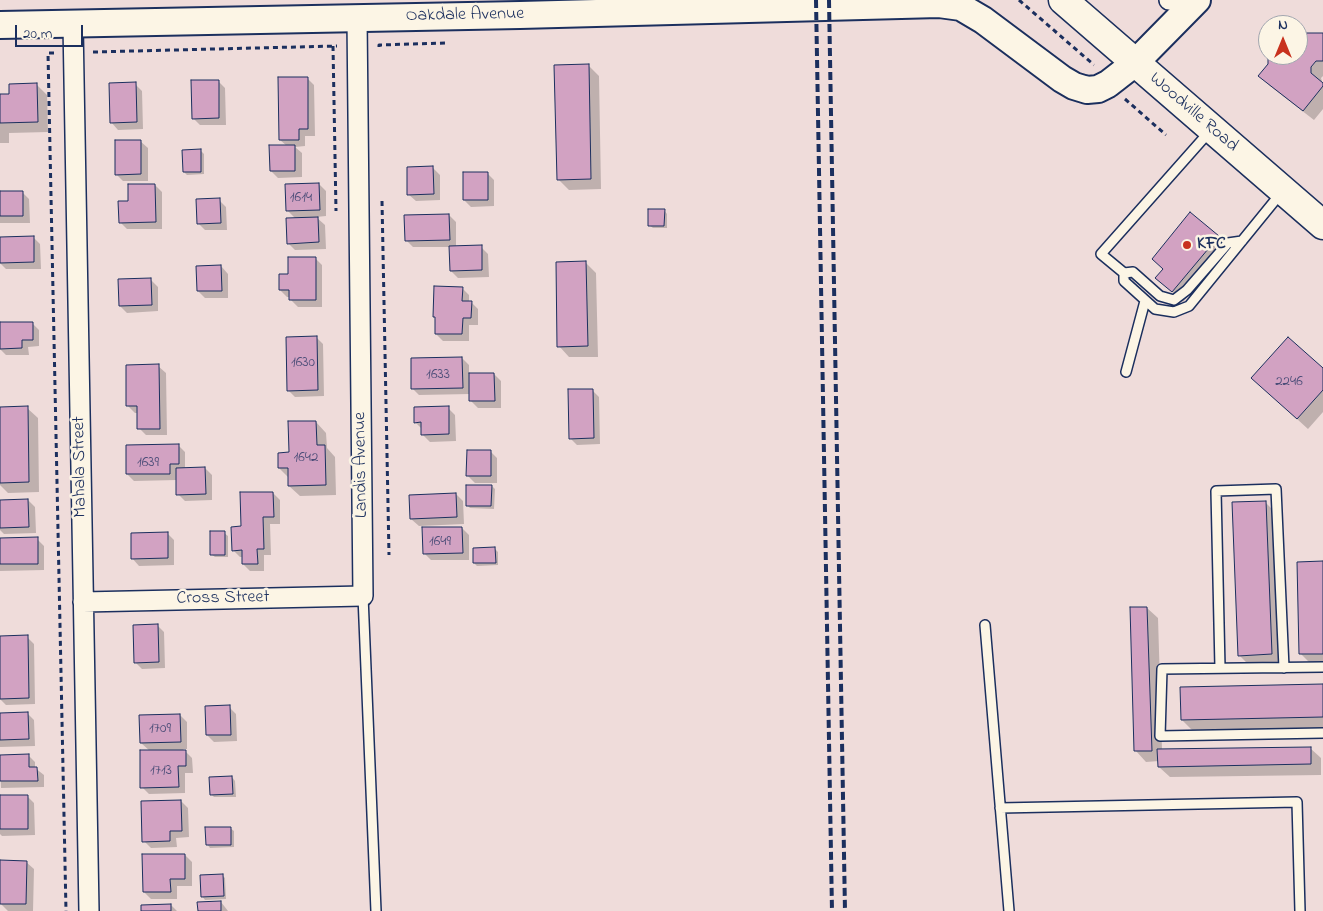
<!DOCTYPE html>
<html>
<head>
<meta charset="utf-8">
<style>
	body { margin:0 }
	#map { position:relative; width:1323px; height:911px; overflow:hidden; background:#efdcda; font-family:"Indie Flower",sans-serif }
	canvas { display:block }
	.north { position:absolute; left:1258px; top:15px; width:50px; height:50px; box-sizing:border-box; background:#fcf5e5; border:1px solid #a2a6af; border-radius:50%; rotate:0deg; font-size:14px; font-weight:700; line-height:20px; text-align:center; color:#1b2f5e }
	.north::after { content:''; display:block; margin:auto; width:18px; height:22px; background:#c8321e; clip-path:polygon(50% 0,100% 100%,50% 72%,0 100%) }
	.scale { position:absolute; left:15px; top:25px; width:68px; height:22px; box-sizing:border-box; border:2px solid #1b2f5e; border-top:0; padding-left:6px; font-size:15px; line-height:18px; white-space:nowrap; color:#1b2f5e; -webkit-text-stroke:4px #fcf5e5; paint-order:stroke }
</style>
</head>
<body>
<div id="map">
<canvas width="1323" height="911"></canvas>
<div class="north">N</div>
<div class="scale">20 m</div>
</div>
<script>
const c = document.querySelector('canvas').getContext('2d');
c.lineJoin = 'round';
function paint(path, color) { c.fillStyle = color; c.fill(path, 'evenodd'); }
const toPath = rows => new Path2D(rows.map(r => 'M' + r).join(''));
function strokePath(path, color, width, dash) { c.strokeStyle = color; c.lineWidth = width; c.lineCap = dash ? 'butt' : 'round'; c.setLineDash(dash || []); c.stroke(path); }
function label(font, color, halo, rows, align = 'center') {
  c.font = font + ' "Indie Flower",sans-serif'; c.lineWidth = 5; c.setLineDash([]); c.textBaseline = 'middle'; c.strokeStyle = halo; c.fillStyle = color; for (const [text, x, y, turn = 0] of rows) {
    c.save(); c.translate(x, y); c.rotate((+turn || 0) * Math.PI / 180); c.textAlign = isNaN(turn) ? turn : align; if (halo) c.strokeText(text, 0, 0); c.fillText(text, 0, 0); c.restore();
  }
}
const shadow = toPath([
	[1298,34,1323,34,1323,76,1321,78,1323,84,1323,109,1314,120,1270,86,1260,76,1288,55,1298,55],
	[588,65,599,76,601,189,569,190,558,179],
	[307,78,314,85,315,136,305,136,305,146,295,147,302,153,302,177,278,178,271,171,287,146,280,140],
	[218,81,225,88,226,125,200,125,193,118],
	[135,84,142,91,143,129,118,130,111,122],
	[37,85,47,95,48,132,9,133,9,143,0,143,0,95,11,95],
	[140,141,148,148,148,181,123,181,116,174],
	[200,150,204,154,204,174,187,175,184,172],
	[433,168,440,175,440,200,416,201,408,194],
	[487,173,494,180,494,206,471,207,464,200],
	[319,184,326,191,326,216,316,217,325,225,326,249,295,250,288,243,296,219,287,210],
	[155,185,162,192,162,229,127,229,120,222,129,202],
	[0,192,22,192,29,199,30,223,0,223],
	[219,200,226,207,227,230,205,230,198,223],
	[664,210,667,214,667,228,653,228,649,225],
	[449,215,456,222,456,247,481,247,488,254,489,277,458,278,451,271,451,247,413,247,406,240],
	[33,237,40,244,41,269,6,269,0,263,0,238],
	[1218,237,1229,248,1183,302,1157,278,1164,270],
	[315,258,322,265,322,307,298,307,291,300,291,297,287,297,280,290,290,275],
	[585,262,596,273,598,357,569,357,559,346],
	[221,266,228,274,228,298,205,298,198,291],
	[151,280,158,287,158,311,127,313,120,306],
	[462,288,469,295,469,302,471,302,478,309,478,325,469,325,469,341,443,341,436,334,437,319,434,316],
	[32,323,39,330,39,346,28,347,29,355,6,355,0,349,0,324],
	[316,337,323,344,324,396,295,397,288,390],
	[462,358,469,365,469,374,494,374,501,381,501,408,478,408,471,401,470,394,419,395,412,388],
	[158,366,166,373,167,435,146,435,139,428,138,413,135,413,128,406],
	[1323,370,1323,412,1308,429,1263,388],
	[592,390,599,397,600,444,577,445,570,438],
	[0,408,27,408,38,418,39,492,8,493,0,485],
	[448,408,455,415,456,441,430,442,423,435,422,429,415,422],
	[316,422,326,433,327,448,335,457,336,495,300,496,289,486,289,478,279,468],
	[178,445,185,452,185,469,205,468,212,475,212,500,185,501,178,494,177,480,134,481,127,474],
	[490,451,497,458,497,483,475,483,468,476],
	[492,486,495,489,494,509,470,508,467,505],
	[273,493,280,500,280,524,270,524,271,555,264,555,264,571,250,571,243,564,243,557,240,557,233,550,242,528],
	[456,494,463,501,464,524,419,526,411,519],
	[28,500,35,507,36,533,4,534,0,530,0,501],
	[1265,502,1276,513,1282,665,1250,666,1239,655],
	[462,528,469,535,469,560,431,560,424,553],
	[167,533,174,540,174,565,139,566,132,558],
	[224,533,228,536,228,557,215,557,211,554],
	[0,539,37,539,44,546,44,570,0,571],
	[495,549,498,552,498,565,477,566,474,563],
	[1323,562,1323,664,1311,664,1301,654],
	[1147,608,1158,618,1162,750,1310,748,1321,758,1321,775,1170,777,1159,767,1159,761,1146,762,1136,751],
	[157,625,164,632,165,668,142,669,135,662],
	[0,637,27,637,34,644,35,704,6,705,0,699],
	[1323,686,1323,731,1196,734,1182,720],
	[229,707,236,714,237,741,214,742,207,735],
	[27,713,34,720,35,746,0,747,0,714],
	[180,715,187,722,187,749,183,749,192,758,193,773,185,773,185,793,149,794,142,787,150,751,141,743],
	[28,755,35,762,35,768,44,775,44,787,1,788,0,756],
	[232,777,235,781,236,797,214,797,211,794],
	[0,796,27,796,34,803,35,835,2,836,0,834],
	[181,801,188,808,189,837,176,838,177,847,151,848,144,841],
	[230,828,234,831,234,847,210,848,207,844],
	[185,855,192,862,192,886,177,886,177,899,151,899,144,892],
	[26,862,34,869,33,911,8,911,1,904,0,895],
	[222,875,225,878,226,899,205,900,202,896],
	[221,902,228,911,199,911],
	[171,905,177,911,142,911]
]);
const building = toPath([
	[1298,33,1323,33,1323,61,1316,61,1311,67,1311,73,1323,83,1323,86,1303,111,1258,76,1268,64,1268,54,1298,55,1298,33],
	[589,64,591,179,557,180,554,65,589,64],
	[278,77,308,77,308,129,299,129,299,140,279,140,278,77],
	[191,80,219,80,219,118,192,119,191,80],
	[136,82,137,122,110,123,109,83,136,82],
	[37,83,38,122,0,123,0,94,9,94,9,84,37,83],
	[115,140,141,140,141,174,115,175,115,140],
	[269,145,295,145,295,171,270,171,269,145],
	[201,149,201,172,183,172,182,150,201,149],
	[433,166,434,194,407,195,407,167,433,166],
	[463,172,488,172,488,200,463,200,463,172],
	[319,183,320,210,286,211,285,184,319,183],
	[128,184,155,184,156,222,119,223,118,201,128,201,128,184],
	[0,191,23,191,23,216,0,216,0,191],
	[220,198,221,223,197,224,196,199,220,198],
	[648,209,665,209,664,226,648,226,648,209],
	[1190,212,1219,236,1172,292,1155,278,1163,269,1152,259,1190,212],
	[449,214,450,240,405,241,404,215,449,214],
	[318,217,319,242,287,244,286,218,318,217],
	[34,236,34,262,0,263,0,237,34,236],
	[482,245,482,270,450,271,449,246,482,245],
	[288,257,316,257,316,300,289,300,289,290,279,290,279,274,288,274,288,257],
	[586,261,588,346,557,347,556,262,586,261],
	[221,265,222,291,197,291,196,266,221,265],
	[151,278,152,305,119,306,118,279,151,278],
	[434,286,463,287,462,301,472,301,471,318,463,318,462,334,435,334,435,317,433,317,434,286],
	[0,322,33,322,33,340,22,340,22,348,0,349,0,322],
	[317,336,318,390,287,391,286,337,317,336],
	[1288,337,1323,368,1323,390,1297,419,1251,378,1288,337],
	[462,357,463,388,411,389,411,358,462,357],
	[159,364,160,429,137,429,137,406,126,406,126,365,159,364],
	[469,373,494,373,495,401,469,401,469,373],
	[568,389,593,389,594,438,569,439,568,389],
	[28,406,29,482,0,483,0,407,28,406],
	[449,406,449,434,421,435,421,422,414,423,414,407,449,406],
	[288,421,316,421,317,445,325,445,326,485,288,486,288,468,278,468,278,453,289,452,288,421],
	[179,444,179,464,170,464,170,474,126,474,126,445,179,444],
	[467,450,491,450,491,476,466,476,467,450],
	[205,467,206,494,176,495,176,468,205,467],
	[466,485,492,485,491,506,466,506,466,485],
	[240,492,273,492,274,517,263,517,264,549,257,549,258,564,242,564,242,550,232,551,231,527,241,526,240,492],
	[456,493,457,517,410,519,409,495,456,493],
	[28,499,29,527,0,528,0,500,28,499],
	[1266,501,1272,654,1238,656,1232,502,1266,501],
	[422,527,462,527,463,553,423,554,422,527],
	[210,531,225,531,225,555,210,555,210,531],
	[168,532,168,558,131,559,131,533,168,532],
	[38,537,38,564,0,564,0,538,38,537],
	[495,547,496,563,473,563,473,548,495,547],
	[1323,561,1323,654,1299,654,1297,562,1323,561],
	[1130,607,1147,607,1152,751,1134,751,1130,607],
	[158,624,159,662,134,663,133,625,158,624],
	[28,635,29,698,0,699,0,636,28,635],
	[1323,684,1323,717,1181,720,1180,687,1323,684],
	[230,705,231,735,206,735,205,706,230,705],
	[28,712,29,739,0,740,0,713,28,712],
	[180,714,181,742,140,743,139,715,180,714],
	[1311,747,1311,764,1158,767,1157,749,1311,747],
	[140,750,186,750,186,766,178,766,179,787,140,788,140,750],
	[29,754,29,767,37,767,38,781,0,781,0,755,29,754],
	[232,776,233,794,210,795,209,777,232,776],
	[0,795,28,795,28,829,0,829,0,795],
	[181,800,182,831,170,831,170,841,142,842,141,801,181,800],
	[205,827,231,827,231,845,206,845,205,827],
	[142,854,185,854,185,879,170,879,171,892,143,892,142,854],
	[0,860,27,861,26,904,0,904,0,860],
	[223,874,224,896,201,897,200,875,223,874],
	[221,901,221,911,198,911,197,902,221,901],
	[171,904,171,911,141,911,141,905,171,904]
]);
const path = toPath([
	[1019,0,1094,65],
	[333,46,336,211],
	[379,47,379,45,445,43],
	[93,52,337,46],
	[54,53,48,53,66,911],
	[1125,99,1166,135],
	[382,201,389,555]
]);
const lane = toPath([
	[1210,131,1101,254,1124,273,1133,272,1160,296,1174,300,1187,290,1228,243,1242,241],
	[1124,273,1124,281,1155,309,1174,312,1189,306,1281,193],
	[1126,372,1145,301],
	[363,596,376,911],
	[985,625,1009,911],
	[1323,667,1162,669,1160,736,1323,733],
	[1220,668,1216,491,1276,489,1284,668],
	[1000,808,1297,802,1300,911]
]);
const street = toPath([
	[1169,0,1174,0],
	[73,24,89,911],
	[83,602,363,596,357,18]
]);
const secondary = toPath([
	[0,25,520,15,939,4,961,7,983,20,1062,79,1074,86,1087,90,1098,89,1108,84,1135,63,1197,0]
]);
const primary = toPath([
	[1063,0,1323,225]
]);
const rail = toPath([
	[816,0,832,911],
	[829,0,845,911]
]);
const markers = [
	[1187,245,5,"#c8321e"]
];
const numberNames = [
	["1614",301,199],
	["1630",303,364],
	["1633",438,376],
	["2246",1289,383],
	["1642",306,459],
	["1639",148,464],
	["1649",440,543],
	["1709",160,730],
	["1713",161,772]
];
const streetNames = [
	["Oakdale Avenue",465,16,-1],
	["Woodville Road",1193,113,41],
	["Landis Avenue",362,465,-91],
	["Mahala Street",81,467,-91],
	["Cross Street",223,599,-1]
];
const poiNames = [
	["KFC",1197,245]
];
paint(shadow, '#0003');
paint(building, '#d2a2c2');
strokePath(building, '#1b2f5e', 1);
strokePath(lane, '#1b2f5e', 12);
strokePath(street, '#1b2f5e', 22);
strokePath(secondary, '#1b2f5e', 30);
strokePath(primary, '#1b2f5e', 31);
strokePath(path, '#1b2f5e', 3, [5, 4]);
strokePath(lane, '#fcf5e5', 9);
strokePath(street, '#fcf5e5', 19);
strokePath(secondary, '#fcf5e5', 26);
strokePath(primary, '#fcf5e5', 28);
strokePath(rail, '#1b2f5e', 4, [8, 4]);
for (const [x, y, r, color] of markers) { const dot = new Path2D(); dot.arc(x, y, r, 0, 2 * Math.PI); c.fillStyle = color; c.fill(dot); strokePath(dot, '#fcf5e5', 2); }
label('15px', '#494c77', null, numberNames);
label('18px', '#1b2f5e', '#fcf5e5', streetNames);
label('bold 18px', '#1b2f5e', '#fcf5e5', poiNames, 'left');
</script>
</body>
</html>
